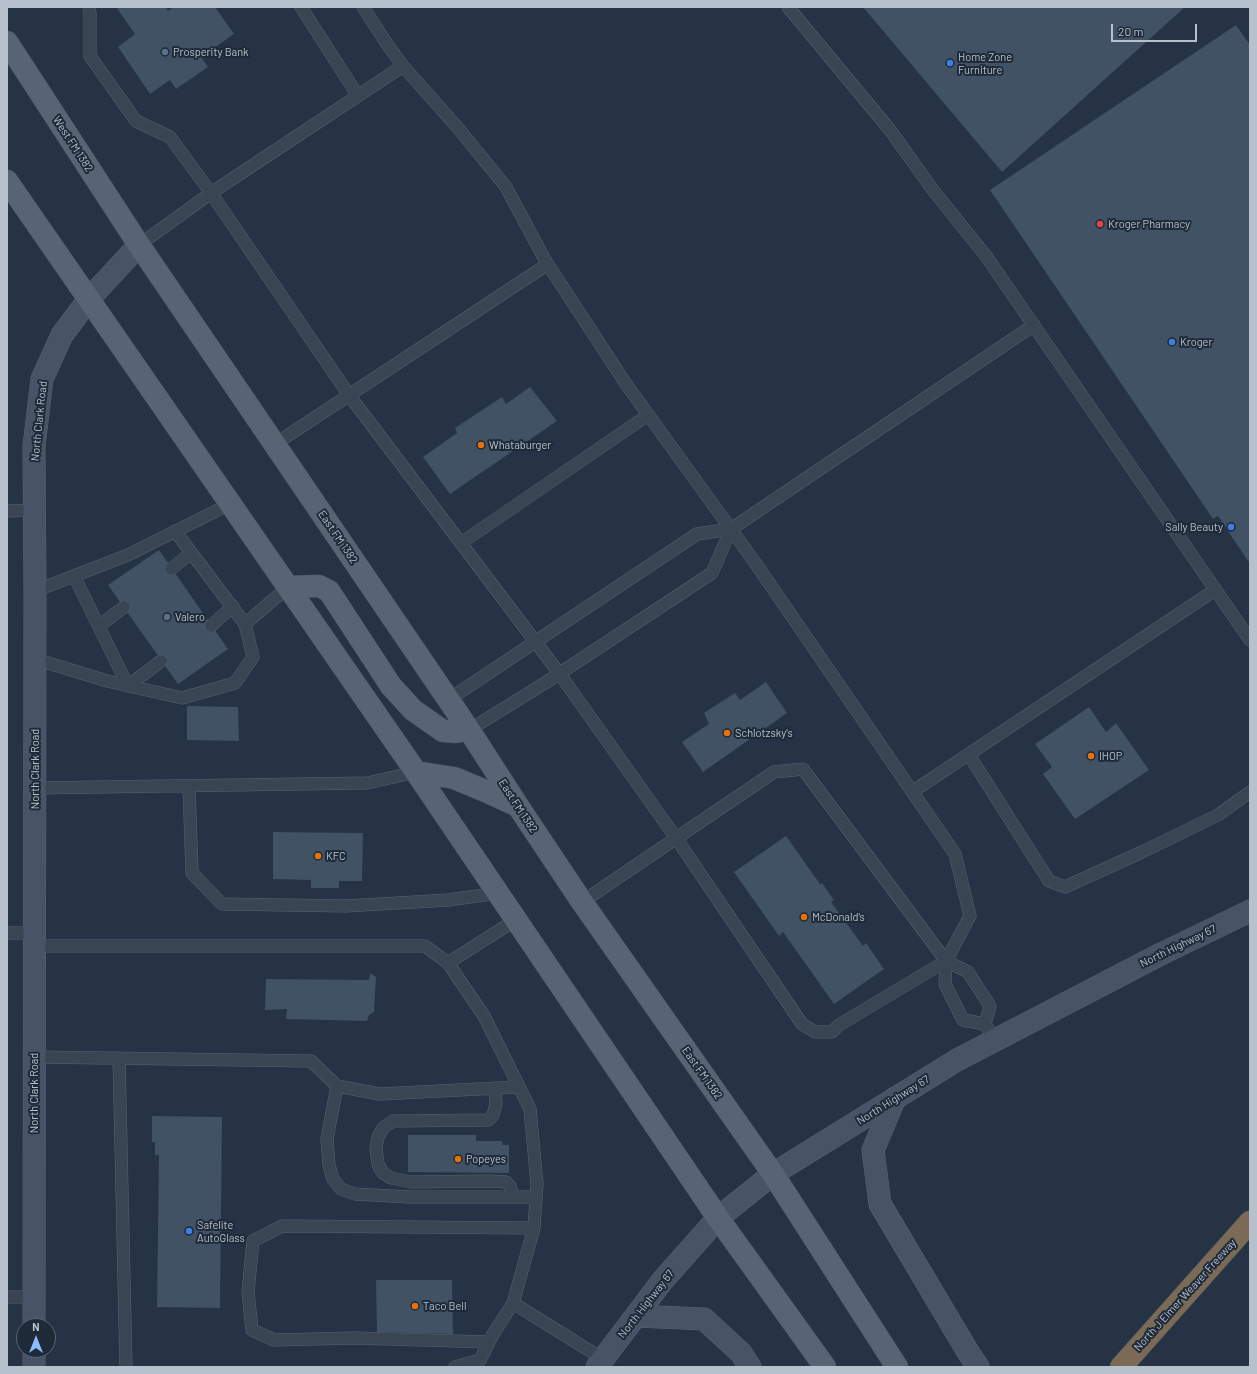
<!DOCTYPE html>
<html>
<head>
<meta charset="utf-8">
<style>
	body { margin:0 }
	#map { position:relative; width:1257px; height:1374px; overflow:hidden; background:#253344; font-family:Barlow,sans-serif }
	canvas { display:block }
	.frame { position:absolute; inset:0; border:8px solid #b7c0cd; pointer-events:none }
	.north { position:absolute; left:16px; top:1318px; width:40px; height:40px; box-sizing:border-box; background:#1e2a38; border:1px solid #5b6674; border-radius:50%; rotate:0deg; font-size:11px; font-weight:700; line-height:16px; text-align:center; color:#b7c0cd }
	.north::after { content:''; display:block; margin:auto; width:14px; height:18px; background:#8abcfe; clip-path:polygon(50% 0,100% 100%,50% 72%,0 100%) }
	.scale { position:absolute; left:1111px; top:24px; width:86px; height:18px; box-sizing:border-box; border:2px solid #b7c0cd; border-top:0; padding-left:5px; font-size:12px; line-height:14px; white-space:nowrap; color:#b7c0cd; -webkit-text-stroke:3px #1e2a38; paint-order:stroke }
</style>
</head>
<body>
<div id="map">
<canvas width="1257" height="1374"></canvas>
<div class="frame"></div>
<div class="north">N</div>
<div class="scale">20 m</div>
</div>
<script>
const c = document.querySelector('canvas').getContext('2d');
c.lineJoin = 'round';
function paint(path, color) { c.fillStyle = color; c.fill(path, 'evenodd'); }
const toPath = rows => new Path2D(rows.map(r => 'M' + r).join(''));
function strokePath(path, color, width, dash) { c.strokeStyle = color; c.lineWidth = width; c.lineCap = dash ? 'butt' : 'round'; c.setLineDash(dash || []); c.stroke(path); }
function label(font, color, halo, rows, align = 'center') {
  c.font = font + ' Barlow,sans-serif'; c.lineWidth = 4; c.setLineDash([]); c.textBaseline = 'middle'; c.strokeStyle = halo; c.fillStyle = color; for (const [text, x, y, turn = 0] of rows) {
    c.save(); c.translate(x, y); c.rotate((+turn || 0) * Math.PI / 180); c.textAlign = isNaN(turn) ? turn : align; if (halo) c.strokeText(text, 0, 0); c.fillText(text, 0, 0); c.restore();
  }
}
const building = toPath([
	[116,7,166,7,168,11,174,7,215,7,234,34,201,57,208,67,176,89,170,80,150,94,118,47,135,34],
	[863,7,1185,7,1002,172],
	[1236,25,1250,45,1250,564,1218,516,1213,519,990,190],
	[530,387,557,421,450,494,423,457,457,433,455,428,502,397,506,404],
	[159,550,228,649,178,684,108,585],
	[766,682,787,713,703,772,682,742,709,724,704,713,735,693,740,700],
	[187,706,238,707,239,741,187,740],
	[1089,707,1106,732,1116,723,1149,770,1075,819,1043,774,1052,767,1035,744],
	[273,832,363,833,362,881,339,881,339,888,311,888,311,880,273,879],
	[786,836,820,884,822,883,834,900,831,902,863,946,866,943,884,969,834,1004,783,932,779,936,734,872],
	[370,973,376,977,374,1012,369,1015,367,1021,286,1019,287,1009,265,1010,266,979,369,980],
	[152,1116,222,1117,220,1308,157,1307,159,1155,155,1155,155,1142,152,1142],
	[408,1135,476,1135,476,1141,502,1141,503,1145,509,1145,509,1173,408,1172],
	[376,1280,452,1280,453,1334,377,1332]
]);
const lane = toPath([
	[89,7,90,13,90,56,136,121,170,137,211,193,349,395,559,673,676,838,802,1024,815,1032,832,1032,839,1025,946,961],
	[301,7,358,96],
	[363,7,387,44,403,66,458,128,506,187,545,260,626,384,756,564,955,854,970,916,946,961,945,984,963,1020,985,1024,995,1041],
	[788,7,890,130,933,190,986,256,1250,640],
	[139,245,211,193,403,66],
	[275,444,548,264],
	[7,511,35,510],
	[175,531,245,624],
	[461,543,648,415],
	[171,569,191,553],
	[74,576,128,686,161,661],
	[35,591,128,555,230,504],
	[99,626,124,607],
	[211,626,233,606],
	[35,659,107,681,182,698,235,683,253,657,245,624,288,587],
	[448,700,697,534,731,529,1034,325],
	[469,730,545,683,712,573,731,529],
	[969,755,1049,881,1065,887,1142,852,1218,815,1250,792],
	[189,786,192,873,222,904,346,906,448,900,499,893],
	[35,788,367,783,416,772],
	[912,792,1215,590],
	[582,902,774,772,803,769,946,961,968,972,990,1006,985,1024],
	[7,933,34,933],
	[34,946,425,946,448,963,517,919],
	[448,963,484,1016,530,1109,537,1184,534,1228,513,1303,492,1336,480,1360,455,1367],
	[34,1057,311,1061,337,1086,380,1094,519,1087],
	[119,1058,126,1367],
	[337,1086,327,1139,329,1165,333,1179,341,1189,355,1194,410,1197,536,1197],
	[495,1088,496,1104,493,1115,489,1120,393,1121,383,1128,378,1137,376,1149,378,1164,383,1173,391,1178,411,1182,490,1181,506,1182,510,1186,513,1197],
	[7,1297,34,1297],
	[513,1303,603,1359],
	[489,1342,356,1338,274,1340,252,1330,248,1292,253,1241,282,1226,534,1228]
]);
const secondary = toPath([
	[895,1098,873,1150,880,1204,968,1352,978,1367],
	[636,1316,704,1319,741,1353,750,1367],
	[34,1326,35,591,34,446,42,379,62,335,89,299,139,245],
	[34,1367,34,1350],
	[597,1367,663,1280,718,1218,773,1174,957,1060,1161,954,1250,911]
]);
const primary = toPath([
	[7,42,139,245,469,730,518,806,582,902,773,1174,897,1367],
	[7,181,416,772,718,1218,825,1367],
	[288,587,319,586,329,591,391,686,413,710,443,731,456,732,469,730],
	[416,772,454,778,483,790,518,806]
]);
const highway = toPath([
	[1121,1367,1250,1222]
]);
const markers = [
	[165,52,4,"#5c6f8a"],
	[950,63,4,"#3f7fe0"],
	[1100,224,4,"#e0444e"],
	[1172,342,4,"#3f7fe0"],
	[481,445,4,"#e8710a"],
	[1231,527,4,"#3f7fe0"],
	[167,617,4,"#5c6f8a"],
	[727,733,4,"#e8710a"],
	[1091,756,4,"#e8710a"],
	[318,856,4,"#e8710a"],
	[804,917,4,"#e8710a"],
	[458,1159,4,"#e8710a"],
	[189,1231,4,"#3f7fe0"],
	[415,1306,4,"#e8710a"]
];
const poiNames = [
	["Prosperity Bank",173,52],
	["Home Zone",958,57],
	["Furniture",958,70],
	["Kroger Pharmacy",1108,224],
	["Kroger",1180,342],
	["Whataburger",489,445],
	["Sally Beauty",1223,527,"right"],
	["Valero",175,617],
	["Schlotzsky's",735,733],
	["IHOP",1099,756],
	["KFC",326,856],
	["McDonald's",812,917],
	["Popeyes",466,1159],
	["Safelite",197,1225],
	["AutoGlass",197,1238],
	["Taco Bell",423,1306]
];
const streetNames = [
	["West FM 1382",73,144,57],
	["North Clark Road",39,421,-84],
	["East FM 1382",338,537,56],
	["North Clark Road",35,769,-90],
	["East FM 1382",518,806,57],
	["North Highway 67",1178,946,-26],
	["East FM 1382",702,1073,55],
	["North Clark Road",34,1093,-90],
	["North Highway 67",893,1100,-32],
	["North J Elmer Weaver Freeway",1185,1295,-48],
	["North Highway 67",646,1304,-52]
];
paint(building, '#405263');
strokePath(lane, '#586370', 13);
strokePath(secondary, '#586370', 23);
strokePath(primary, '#434e5c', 23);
strokePath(highway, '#44505d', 23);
strokePath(lane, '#394553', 12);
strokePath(secondary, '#475466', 22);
strokePath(primary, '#576473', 22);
strokePath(highway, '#7a6a56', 22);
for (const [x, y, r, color] of markers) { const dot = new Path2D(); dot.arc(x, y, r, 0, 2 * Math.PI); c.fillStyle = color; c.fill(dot); strokePath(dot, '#1e2a38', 1.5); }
label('11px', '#b7c0cd', '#1e2a38', poiNames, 'left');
label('11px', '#b7c0cd', '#1e2a38', streetNames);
</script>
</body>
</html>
